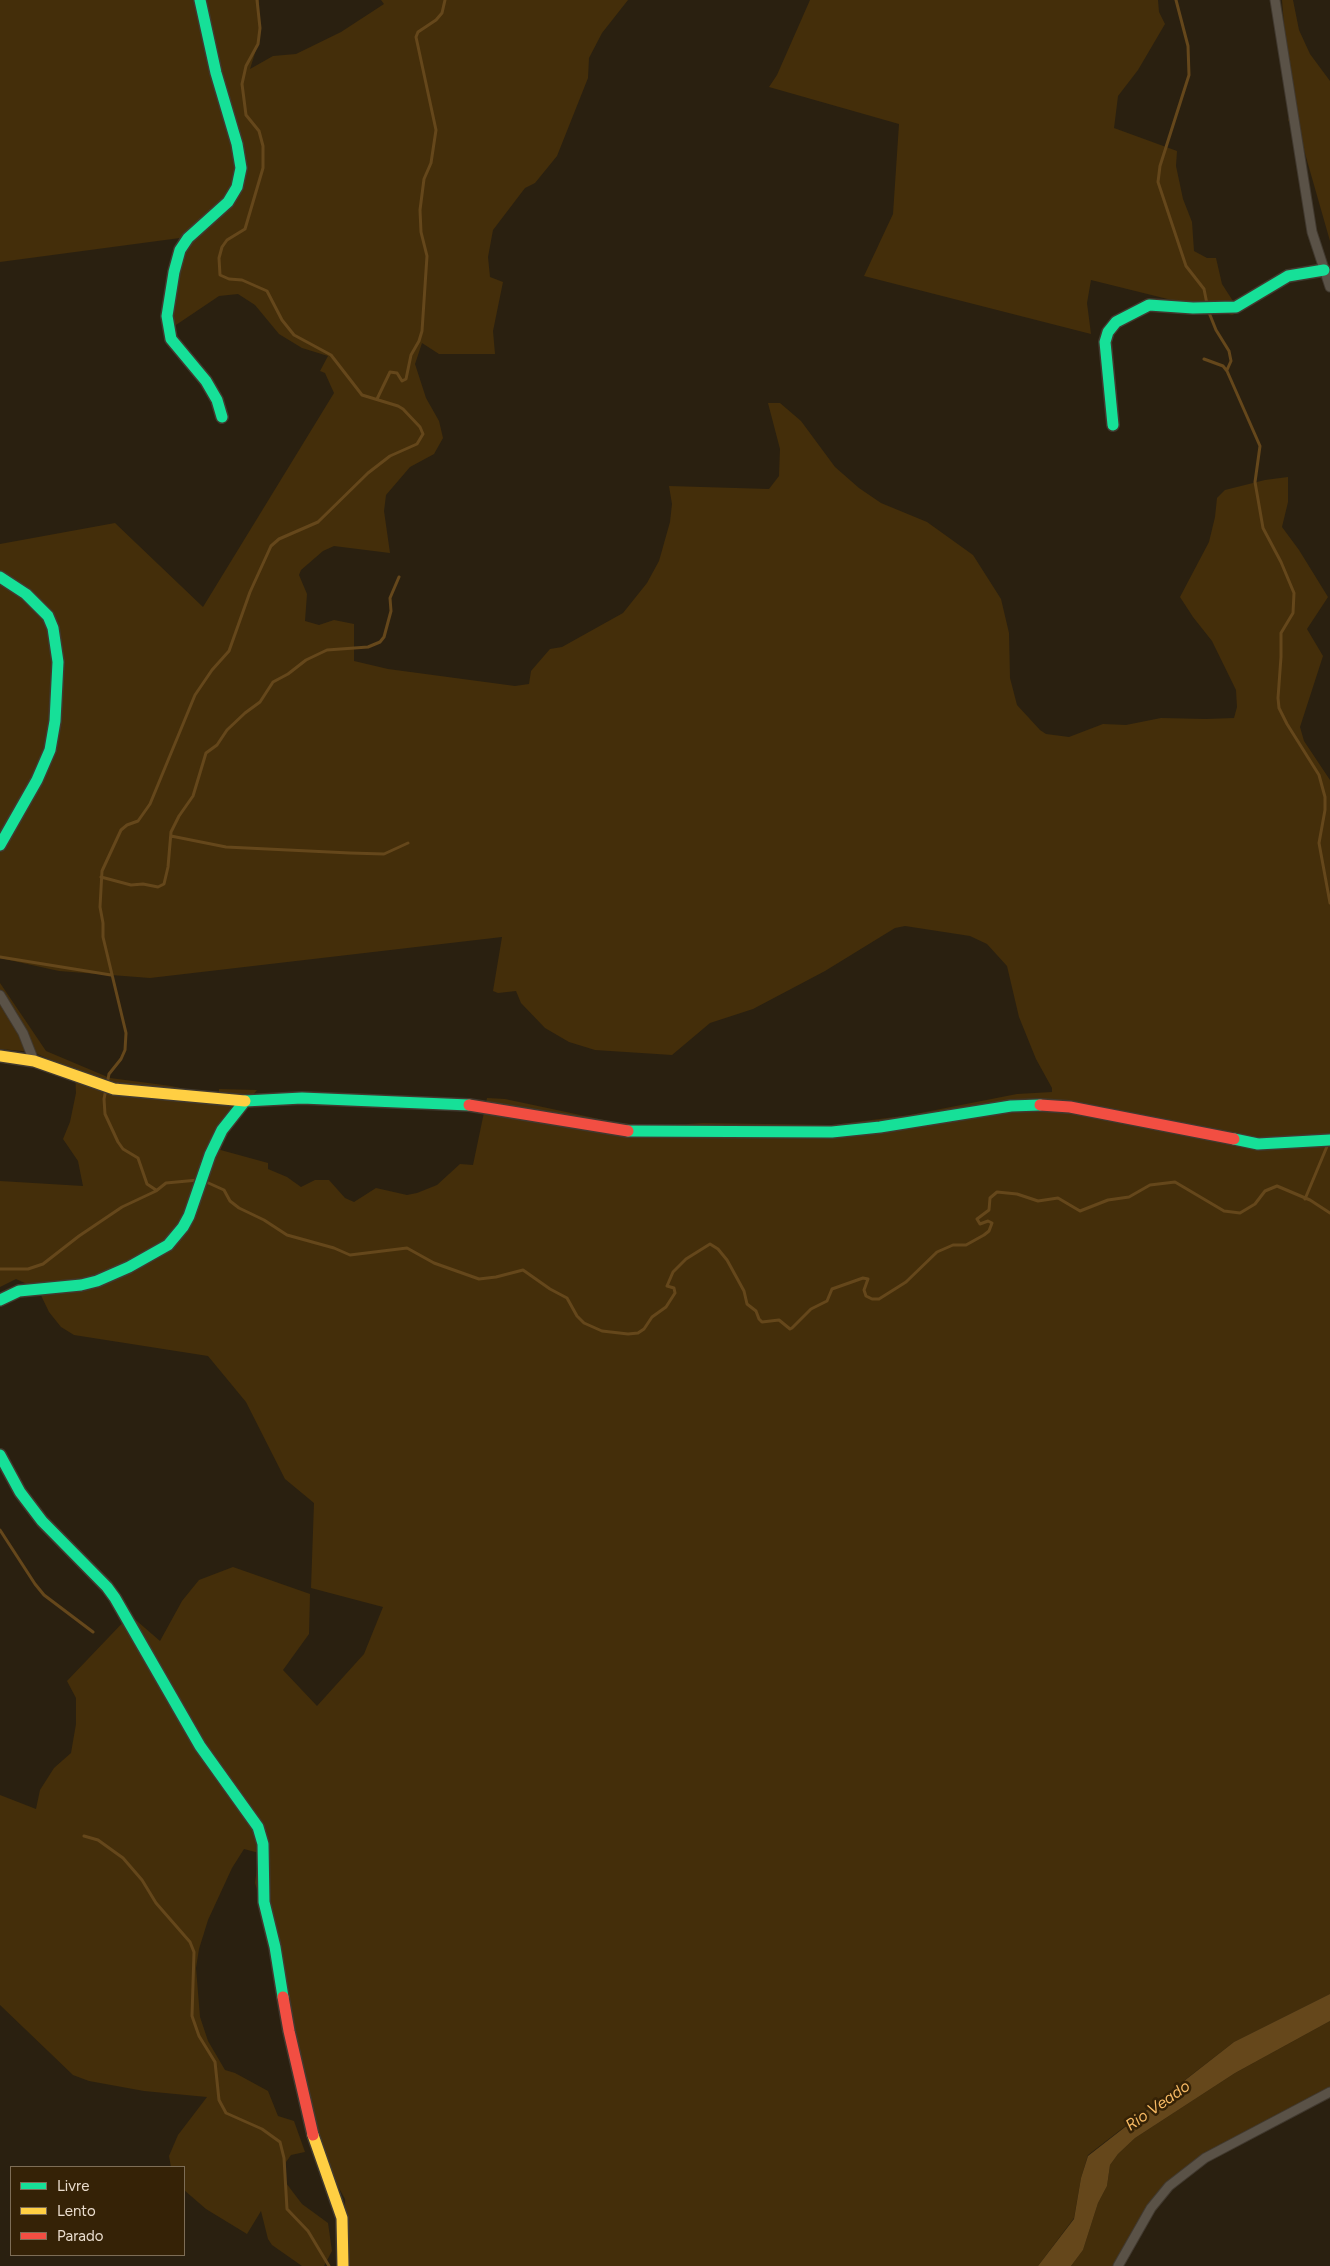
<!DOCTYPE html>
<html>
<head>
<meta charset="utf-8">
<style>
	body { margin:0 }
	#map { position:relative; width:1330px; height:2266px; overflow:hidden; background:#2a2010; font-family:Figtree,sans-serif }
	canvas { display:block }
	.legend { position:absolute; left:10px; top:2166px; width:175px; height:90px; box-sizing:border-box; background:#352206; border:1px solid #7d6d56; margin:0; padding:6px 9px; list-style:none; font-size:15px; color:#eaddce }
	.legend li { display:flex; align-items:center; gap:10px; height:25px }
	.legend b { width:25px; border:1px solid #7d6d56 }
</style>
</head>
<body>
<div id="map">
<canvas width="1330" height="2266"></canvas>
<ul class="legend">
<li><b style="height:6px;background:#16e098"></b>Livre</li>
<li><b style="height:6px;background:#ffcf43"></b>Lento</li>
<li><b style="height:6px;background:#f24e42"></b>Parado</li>
</ul>
</div>
<script>
const c = document.querySelector('canvas').getContext('2d');
c.lineJoin = 'round';
function paint(path, color) { c.fillStyle = color; c.fill(path, 'evenodd'); }
const toPath = rows => new Path2D(rows.map(r => 'M' + r).join(''));
function strokePath(path, color, width, dash) { c.strokeStyle = color; c.lineWidth = width; c.lineCap = dash ? 'butt' : 'round'; c.setLineDash(dash || []); c.stroke(path); }
function label(font, color, halo, rows, align = 'center') {
  c.font = font + ' Figtree,sans-serif'; c.lineWidth = 5; c.setLineDash([]); c.textBaseline = 'middle'; c.strokeStyle = halo; c.fillStyle = color; for (const [text, x, y, turn = 0] of rows) {
    c.save(); c.translate(x, y); c.rotate((+turn || 0) * Math.PI / 180); c.textAlign = isNaN(turn) ? turn : align; if (halo) c.strokeText(text, 0, 0); c.fillText(text, 0, 0); c.restore();
  }
}
const green = toPath([
	[0,0,259,0,260,37,250,69,273,56,296,54,341,32,384,4,381,0,628,0,602,33,589,58,588,78,557,156,535,183,525,188,493,230,488,257,490,277,503,282,493,331,495,354,439,354,422,343,415,364,426,398,439,421,443,438,434,454,410,467,386,495,384,511,390,553,334,546,323,551,301,570,299,575,307,594,305,621,319,625,334,620,354,624,354,661,388,669,515,686,529,684,531,671,550,649,562,647,623,613,647,583,659,561,670,522,672,504,669,486,769,489,779,476,780,449,768,403,780,403,801,421,835,467,859,488,881,503,927,522,973,555,1001,599,1009,633,1010,678,1017,705,1040,730,1046,734,1069,737,1103,724,1126,725,1161,718,1206,719,1234,718,1237,707,1236,690,1212,641,1193,617,1180,597,1209,542,1215,517,1217,498,1225,490,1265,480,1288,477,1288,502,1282,527,1299,550,1328,597,1307,629,1323,656,1300,727,1304,741,1330,780,1330,1994,1234,2042,1088,2155,1081,2178,1074,2218,1038,2266,346,2266,345,2199,328,2168,315,2132,270,1930,255,1883,259,1853,244,1849,232,1868,208,1920,199,1949,196,1968,200,2017,208,2041,225,2070,235,2073,268,2091,278,2116,294,2121,305,2152,291,2155,286,2162,286,2183,302,2204,328,2223,332,2251,324,2266,302,2266,272,2245,268,2239,261,2211,247,2234,206,2209,184,2190,184,2167,171,2167,169,2156,178,2135,207,2097,144,2091,89,2081,73,2075,0,2005,0,1795,36,1809,40,1790,54,1768,71,1753,76,1724,76,1698,67,1681,130,1615,160,1641,182,1601,199,1580,233,1567,310,1594,309,1634,283,1670,317,1706,364,1654,383,1607,311,1588,314,1503,285,1479,246,1402,208,1356,74,1335,61,1327,49,1312,38,1289,16,1279,0,1287,0,1181,83,1186,78,1161,63,1139,70,1122,76,1093,75,1071,33,1052,0,1049,0,983,46,1051,110,1078,171,1086,219,1096,219,1089,257,1090,241,1109,217,1149,268,1163,268,1169,287,1177,301,1187,315,1180,329,1180,345,1198,354,1202,376,1188,407,1195,417,1193,437,1185,460,1164,473,1165,487,1098,505,1099,618,1123,657,1126,703,1123,833,1125,910,1115,1017,1094,1052,1092,1052,1088,1036,1059,1019,1017,1007,966,987,944,970,936,905,926,895,928,825,971,753,1009,710,1023,672,1055,595,1050,569,1042,545,1028,521,1003,516,991,498,993,493,991,502,937,150,978,59,971,0,958,0,544,115,523,203,607,334,393,325,373,320,371,328,356,302,348,279,334,255,305,238,294,219,296,170,329,180,238,0,262],
	[810,0,1158,0,1159,12,1165,24,1138,70,1118,96,1114,128,1177,151,1176,166,1183,199,1192,222,1194,251,1207,258,1216,258,1222,284,1240,312,1232,315,1091,280,1087,303,1091,334,864,276,893,214,899,124,769,87,777,75],
	[1282,0,1293,0,1299,30,1310,54,1330,81,1330,241,1304,150,1288,120,1291,109],
	[1330,2021,1330,2091,1193,2164,1153,2208,1122,2266,1071,2266,1083,2250,1098,2203,1107,2186,1110,2165,1118,2154,1135,2138,1235,2073]
]);
const water = toPath([
	[1330,1994,1330,2021,1235,2073,1135,2138,1118,2154,1110,2165,1107,2186,1098,2203,1083,2250,1071,2266,1038,2266,1074,2219,1081,2178,1088,2156,1234,2042]
]);
const stream = toPath([
	[1176,0,1188,46,1189,75,1160,166,1158,182,1186,266,1204,289,1207,304],
	[1208,310,1216,330,1229,351,1231,361,1227,370],
	[1204,359,1223,366,1227,371,1260,446,1255,482,1263,528,1281,562,1294,593,1293,613,1281,633,1281,657,1278,698,1279,708,1287,724,1319,775,1325,797,1325,810,1319,843,1330,903],
	[377,399,390,372,397,373,402,381,406,379,411,355,419,341,422,331,427,256,421,232,420,210,424,179,431,163,436,130,416,37,418,32,436,20,442,13,445,0],
	[171,836,226,847,350,853,384,854,408,843],
	[101,877,131,885,143,884,158,887,164,884,168,867,171,832,179,816,193,796,206,753,217,745,227,730,245,713,260,702,273,682,288,674,306,660,327,650,368,647,380,642,384,637,391,611,390,598,399,577],
	[0,957,111,975],
	[204,1181,224,1190,230,1201,239,1208,264,1220,287,1235,334,1248,350,1255,407,1248,434,1263,479,1279,496,1277,523,1270,550,1289,567,1298,577,1316,584,1323,602,1331,628,1334,638,1333,644,1329,652,1317,666,1307,675,1293,674,1288,667,1286,673,1272,686,1259,710,1244,718,1249,727,1260,744,1291,747,1304,756,1311,759,1319,762,1322,779,1320,790,1329,792,1328,811,1309,827,1301,832,1289,863,1278,868,1279,864,1290,866,1296,872,1299,879,1299,906,1282,937,1252,953,1245,966,1245,984,1235,989,1231,992,1223,988,1221,980,1224,977,1219,989,1210,990,1198,997,1192,1017,1194,1038,1201,1058,1198,1080,1211,1108,1200,1129,1197,1150,1185,1175,1182,1224,1211,1240,1213,1255,1204,1265,1191,1277,1186,1310,1200,1330,1213],
	[156,1190,147,1184,138,1158,123,1149,118,1142,105,1114,104,1099,109,1074,121,1059,125,1050,126,1033,103,937,103,923,100,907,102,871,121,830,127,825,138,821,150,804,195,695,212,670,229,651,250,592,271,546,279,539,318,522,368,473,390,456,417,444,423,434,420,427,403,409,398,406,362,395,331,355,294,335,282,320,267,291,242,280,229,279,220,275,219,258,222,247,227,240,245,229,263,168,263,146,259,131,246,115,242,84,246,66,258,44,260,28,257,0],
	[1305,1199,1328,1144],
	[0,1269,28,1269,43,1264,79,1236,122,1207,156,1191,166,1183,198,1180],
	[0,1530,35,1584,44,1595,93,1632],
	[84,1836,98,1840,123,1858,142,1880,156,1903,190,1942,194,1952,192,2016,199,2036,215,2062,219,2100,226,2113,262,2129,280,2142,284,2158,287,2209,308,2231,329,2266]
]);
const street = toPath([
	[1275,0,1312,232,1330,287],
	[0,995,23,1033,34,1061],
	[1118,2266,1151,2208,1169,2186,1205,2158,1330,2092]
]);
const fast = toPath([
	[200,0,216,73,237,144,241,168,237,187,228,202,188,238,180,250,174,272,167,316,171,339,206,381,217,400,222,417],
	[1113,425,1105,342,1108,332,1116,322,1149,305,1193,308,1236,307,1288,276,1324,270],
	[0,577,26,594,48,616,53,628,58,662,55,721,50,750,37,780,0,845],
	[628,1131,832,1132,880,1127,1011,1106,1040,1105],
	[1234,1139,1258,1144,1330,1140],
	[0,1300,19,1291,81,1285,97,1281,129,1267,168,1245,183,1227,189,1216,210,1155,222,1130,245,1101,302,1098,469,1105],
	[0,1455,20,1492,42,1521,107,1587,115,1598,200,1746,258,1827,263,1844,264,1902,275,1947,283,1997]
]);
const slow = toPath([
	[0,1056,34,1061,114,1089,245,1101],
	[313,2135,342,2218,343,2266]
]);
const jam = toPath([
	[469,1105,628,1131],
	[1040,1105,1070,1107,1234,1139],
	[283,1997,289,2031,313,2135]
]);
const waterNames = [
	["Rio Veado",1158,2106,-35]
];
paint(green, '#442e0a');
paint(water, '#65471b');
strokePath(stream, '#65471b', 3);
strokePath(street, '#41392f', 11);
strokePath(fast, '#41392f', 14);
strokePath(slow, '#41392f', 14);
strokePath(jam, '#41392f', 14);
strokePath(street, '#5a5247', 9);
strokePath(fast, '#16e098', 11);
strokePath(slow, '#ffcf43', 11);
strokePath(jam, '#f24e42', 11);
label('italic 16px', '#f7ba64', '#352206', waterNames);
</script>
</body>
</html>
